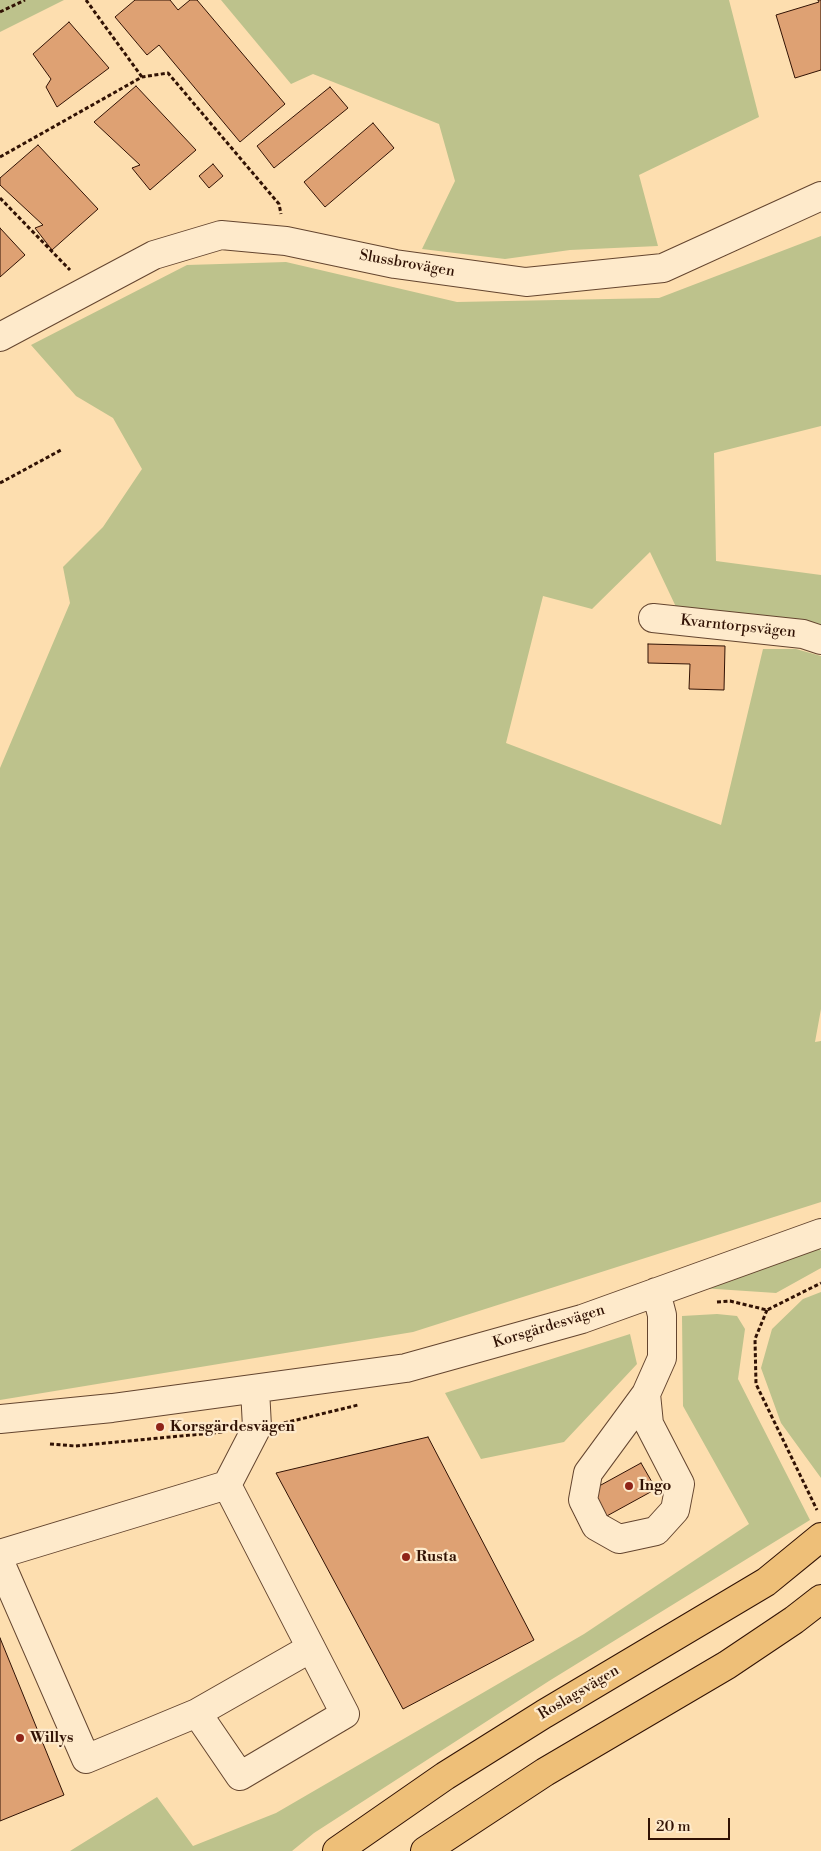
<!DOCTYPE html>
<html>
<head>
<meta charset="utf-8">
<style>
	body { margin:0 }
	#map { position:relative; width:821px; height:1851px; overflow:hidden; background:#fddeaf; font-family:"Libre Bodoni",serif }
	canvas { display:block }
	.scale { position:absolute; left:648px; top:1818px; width:82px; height:22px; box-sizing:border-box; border:2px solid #311204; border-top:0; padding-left:6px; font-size:15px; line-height:18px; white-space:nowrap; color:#311204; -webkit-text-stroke:4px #feeacb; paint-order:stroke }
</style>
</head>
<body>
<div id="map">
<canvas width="821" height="1851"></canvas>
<div class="scale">20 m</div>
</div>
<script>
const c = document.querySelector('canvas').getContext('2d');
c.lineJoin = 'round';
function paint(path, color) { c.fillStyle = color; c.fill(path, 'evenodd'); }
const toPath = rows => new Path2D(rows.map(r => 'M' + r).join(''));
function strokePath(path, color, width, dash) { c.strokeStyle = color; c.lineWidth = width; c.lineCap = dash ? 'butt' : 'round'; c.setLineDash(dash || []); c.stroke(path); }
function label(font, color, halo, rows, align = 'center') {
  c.font = font + ' "Libre Bodoni",serif'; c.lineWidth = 4.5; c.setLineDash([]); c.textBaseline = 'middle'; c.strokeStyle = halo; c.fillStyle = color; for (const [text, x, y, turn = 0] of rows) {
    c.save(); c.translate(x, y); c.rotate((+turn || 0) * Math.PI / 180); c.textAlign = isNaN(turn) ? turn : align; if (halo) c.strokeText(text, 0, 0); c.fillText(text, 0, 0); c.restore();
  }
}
const green = toPath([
	[0,0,64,0,0,32],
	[221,0,729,0,759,117,639,175,658,246,570,250,505,259,422,249,455,181,439,124,313,74,291,84],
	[821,236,821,426,714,453,716,561,821,575,821,628,677,609,650,552,592,609,543,596,506,743,721,825,763,649,796,649,821,656,821,1009,815,1042,821,1041,821,1202,413,1332,0,1400,0,768,70,603,63,567,103,527,142,469,113,418,76,396,31,345,187,265,286,262,457,302,659,298],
	[818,1247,821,1251,821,1268,776,1293,701,1288],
	[821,1292,821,1478,781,1423,761,1368,772,1329,803,1299],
	[717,1314,737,1316,745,1329,738,1379,810,1520,549,1681,314,1833,292,1851,70,1851,157,1797,193,1846,276,1813,584,1634,749,1524,683,1406,682,1316],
	[630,1334,637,1364,564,1442,481,1459,445,1393]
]);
const building = toPath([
	[135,0,170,0,178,10,190,0,197,0,285,104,240,142,159,45,147,55,115,17,135,0],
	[818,0,821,0,821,70,795,78,776,15,819,2,818,0],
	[69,22,109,68,57,107,46,87,51,79,33,54,69,22],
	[136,86,196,150,150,190,132,168,140,165,94,122,136,86],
	[330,87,348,108,274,168,257,146,330,87],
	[373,123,394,148,325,207,304,182,373,123],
	[38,145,98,209,52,250,35,228,43,225,0,185,0,178,38,145],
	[213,164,223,176,209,188,199,176,213,164],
	[0,228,25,255,0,277,0,228],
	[648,644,725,646,724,690,689,689,690,664,648,663,648,644],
	[428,1437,534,1640,403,1709,276,1473,428,1437],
	[641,1463,656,1489,605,1517,590,1491,641,1463],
	[0,1638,64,1795,0,1821,0,1638]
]);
const path = toPath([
	[86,0,142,77],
	[0,12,25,0],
	[0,157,142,77,168,73,279,204,281,214],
	[0,198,70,270],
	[0,483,61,450],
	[717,1302,730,1301,767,1310,821,1283],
	[767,1310,755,1339,756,1384,817,1510],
	[284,1423,358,1405],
	[50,1444,75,1446,223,1432]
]);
const minor = toPath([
	[0,337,154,255,221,235,286,241,395,264,526,282,663,268,821,196],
	[653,618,803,634,821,640],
	[646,1394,649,1424,680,1484,675,1510,656,1531,619,1539,596,1526,583,1500,588,1473,646,1394,662,1358,662,1315,656,1292],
	[0,1419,112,1408,406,1368,582,1319,821,1233],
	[0,1554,227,1485,257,1427,255,1389],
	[0,1562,86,1759,197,1713,240,1776,345,1714,227,1485],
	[197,1713,311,1648]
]);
const major = toPath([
	[337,1851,445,1776,544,1714,766,1582,821,1537],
	[425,1851,545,1772,727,1665,794,1620,821,1599]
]);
const markers = [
	[160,1427,5,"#8f2418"],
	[629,1486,5,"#8f2418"],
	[406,1557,5,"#8f2418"],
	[20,1738,5,"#8f2418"]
];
const streetNames = [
	["Slussbrovägen",407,264,10],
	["Kvarntorpsvägen",738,627,6],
	["Korsgärdesvägen",549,1327,-17],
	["Roslagsvägen",579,1693,-31]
];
const poiNames = [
	["Korsgärdesvägen",170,1427],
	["Ingo",639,1486],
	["Rusta",416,1557],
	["Willys",30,1738]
];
paint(green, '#bdc28c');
paint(building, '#dea173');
strokePath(building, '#311204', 1);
strokePath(minor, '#64452f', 30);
strokePath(major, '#311204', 30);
strokePath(path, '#311204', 3, [4, 2.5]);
strokePath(minor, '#feeacb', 28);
strokePath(major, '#eebf78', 28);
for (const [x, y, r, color] of markers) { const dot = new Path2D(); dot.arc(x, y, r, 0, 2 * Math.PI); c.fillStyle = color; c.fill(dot); strokePath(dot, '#feeacb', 2); }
label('15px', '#311204', '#feeacb', streetNames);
label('bold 15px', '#311204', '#feeacb', poiNames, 'left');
</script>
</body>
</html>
